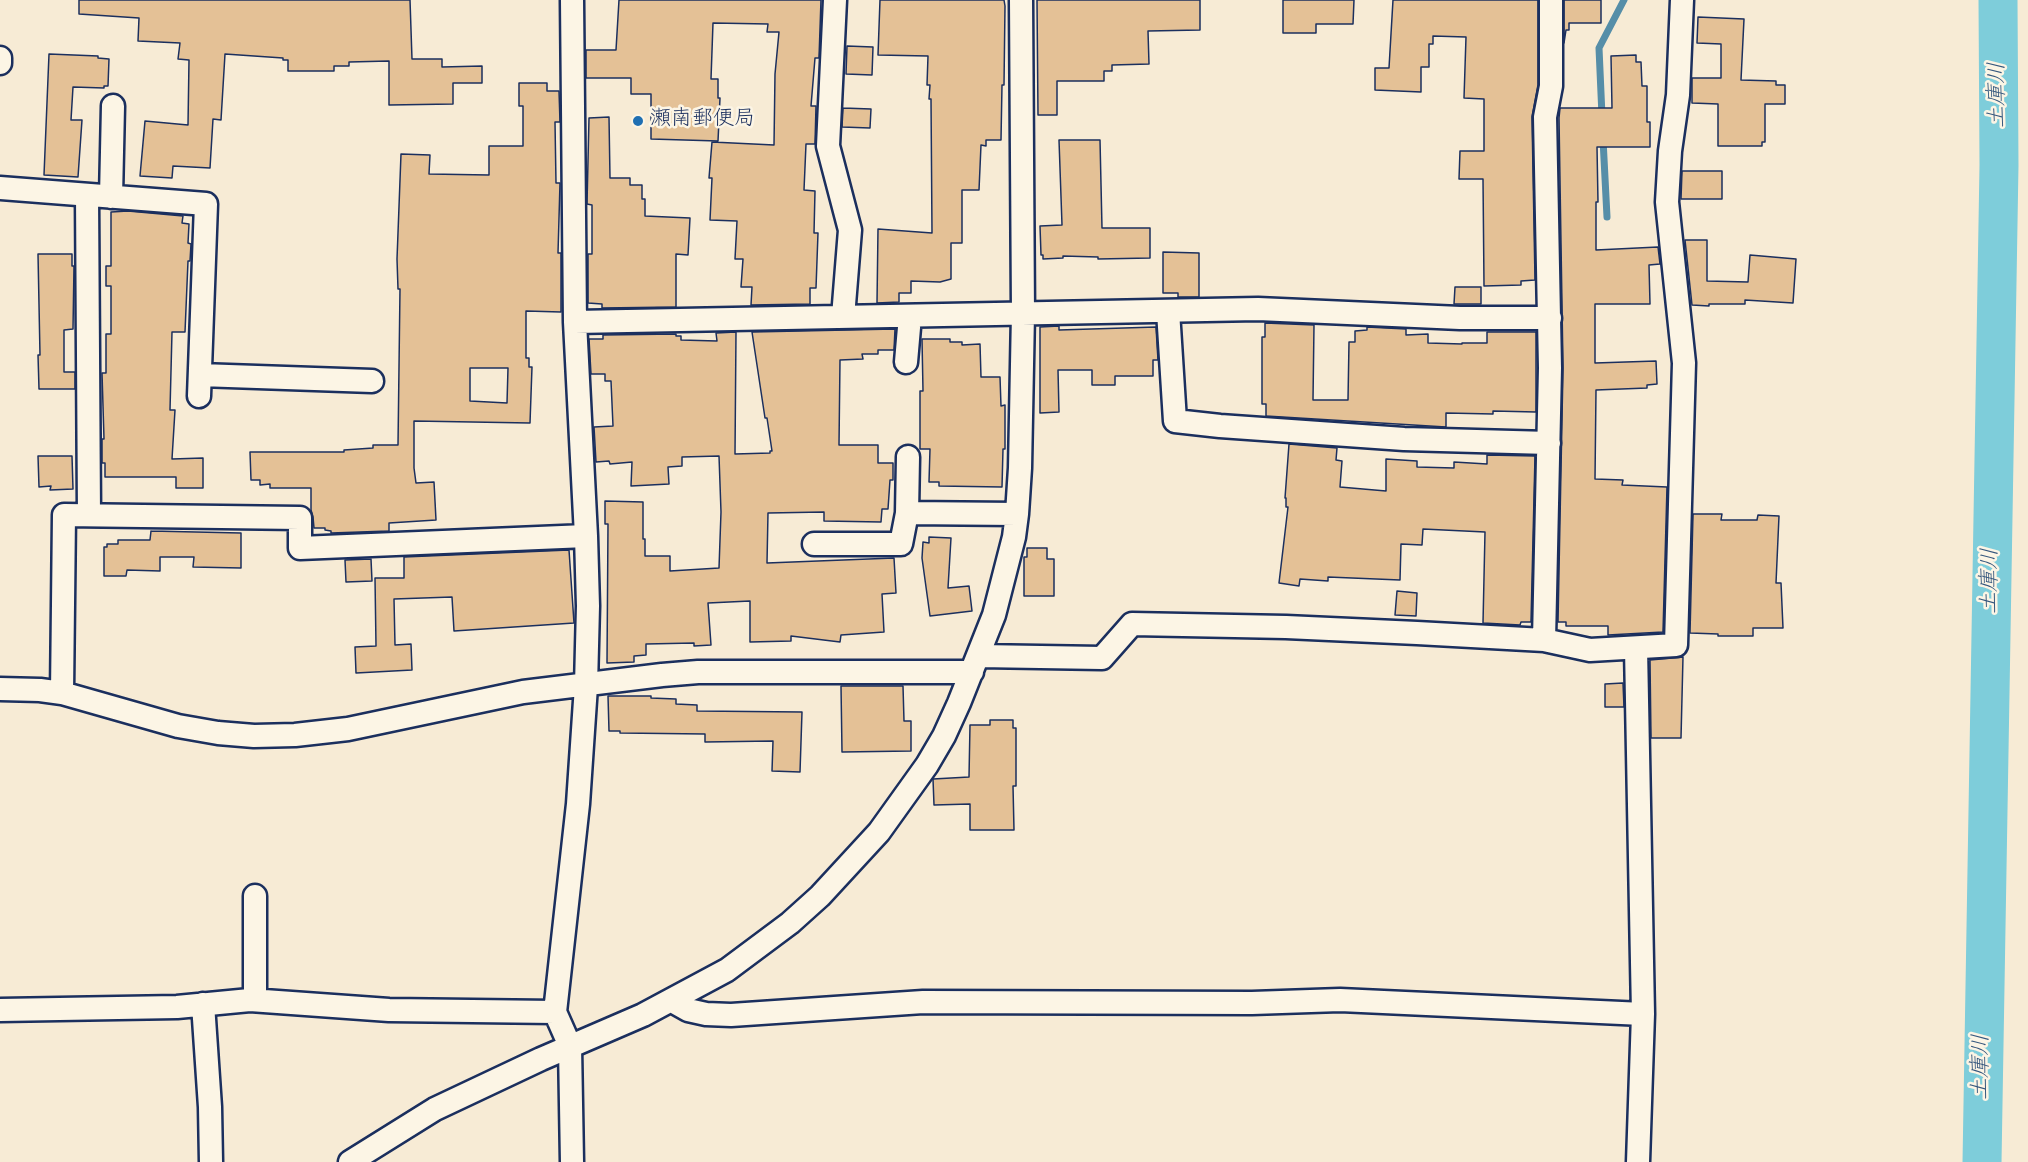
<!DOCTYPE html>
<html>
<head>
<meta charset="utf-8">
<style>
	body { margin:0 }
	canvas { display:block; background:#f7ebd5 }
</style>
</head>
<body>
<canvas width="2028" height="1162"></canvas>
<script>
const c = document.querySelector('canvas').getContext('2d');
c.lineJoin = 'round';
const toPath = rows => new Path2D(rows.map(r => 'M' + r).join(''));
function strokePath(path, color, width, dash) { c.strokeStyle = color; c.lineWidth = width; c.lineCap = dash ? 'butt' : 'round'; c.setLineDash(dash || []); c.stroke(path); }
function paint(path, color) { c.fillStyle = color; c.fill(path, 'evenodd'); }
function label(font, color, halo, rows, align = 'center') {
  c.font = font + ' "Indie Flower","Klee One",sans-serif'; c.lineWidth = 5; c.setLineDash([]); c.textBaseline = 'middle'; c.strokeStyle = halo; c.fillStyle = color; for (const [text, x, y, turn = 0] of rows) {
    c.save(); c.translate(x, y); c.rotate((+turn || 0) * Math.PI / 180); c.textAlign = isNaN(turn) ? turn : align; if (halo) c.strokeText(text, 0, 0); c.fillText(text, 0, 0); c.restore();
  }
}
const stream = toPath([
	[1602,116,1599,48,1624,0],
	[1603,139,1607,217]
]);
const river = toPath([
	[1982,1162,1999,165,1998,0]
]);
const building = toPath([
	[79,0,410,0,412,59,442,59,442,67,482,66,482,83,453,83,453,104,389,105,389,61,349,62,349,66,334,66,334,71,288,71,288,60,283,60,283,58,225,54,221,120,213,119,210,168,173,166,172,178,140,176,145,121,188,125,189,60,178,59,180,43,138,41,139,18,79,14,79,0],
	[619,0,821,0,819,58,815,58,811,106,816,106,815,144,806,144,804,190,815,191,814,233,818,233,816,288,810,288,810,304,751,305,752,287,741,287,743,259,735,259,737,221,710,220,712,178,709,178,712,142,774,145,775,74,779,32,767,32,768,24,713,23,711,79,718,79,718,98,720,98,718,141,651,139,651,94,631,94,631,78,586,78,586,50,616,50,619,0],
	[880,0,1004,0,1005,6,1004,85,1002,85,1001,140,986,140,986,146,981,145,979,190,962,190,962,243,951,243,951,279,940,282,911,281,911,293,899,293,899,302,877,303,878,229,932,233,931,99,929,99,930,85,927,85,928,56,878,55,880,0],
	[1037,0,1200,0,1200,30,1148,31,1149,64,1112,65,1112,71,1104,71,1104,81,1057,81,1057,115,1038,115,1037,0],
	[1283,0,1354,0,1353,24,1316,24,1316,33,1283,33,1283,0],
	[1393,0,1538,0,1538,85,1532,117,1535,280,1521,281,1521,285,1484,286,1483,179,1459,179,1460,151,1484,151,1484,99,1464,98,1466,37,1433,36,1433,44,1429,44,1429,67,1421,67,1421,92,1375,90,1375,68,1389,68,1393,0],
	[1564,0,1601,0,1601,23,1569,23,1569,30,1566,30,1564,43,1564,0],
	[1698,17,1744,19,1741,80,1776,81,1776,85,1785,85,1785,104,1765,104,1765,142,1762,142,1762,146,1718,146,1718,104,1692,103,1692,78,1721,78,1721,44,1697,43,1698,17],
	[847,46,873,47,872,75,846,74,847,46],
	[49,54,98,56,98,58,109,59,108,86,104,86,104,88,73,87,71,120,82,120,78,177,44,175,49,54],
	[1636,55,1636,62,1641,62,1642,86,1647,86,1647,122,1650,122,1650,147,1597,147,1598,202,1596,202,1596,250,1658,247,1660,264,1649,265,1650,304,1595,304,1595,363,1656,361,1657,384,1647,385,1647,388,1596,390,1595,479,1623,480,1622,485,1667,487,1663,632,1608,635,1608,626,1566,626,1566,622,1558,622,1563,368,1559,118,1560,108,1612,108,1611,56,1636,55],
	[519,83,547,83,547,91,559,91,560,122,555,122,556,183,560,183,558,253,561,253,561,312,526,311,526,358,529,358,529,367,532,367,530,423,414,421,414,468,416,483,434,482,436,520,389,523,389,531,331,533,331,531,325,530,325,528,314,528,313,517,311,510,311,488,270,488,270,484,260,485,260,480,251,480,250,452,344,452,344,450,373,448,373,445,398,445,400,289,398,289,397,259,401,154,430,155,429,174,489,175,489,146,523,146,523,106,519,106,519,83],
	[470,368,508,368,507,403,470,401,470,368],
	[843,108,871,109,870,128,842,127,843,108],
	[609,117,610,178,630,178,630,185,642,185,642,199,645,199,645,216,690,218,688,255,676,254,676,307,602,308,602,304,588,303,588,254,592,254,592,205,587,204,589,118,609,117],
	[1059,140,1100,140,1102,228,1150,228,1150,258,1098,259,1098,257,1063,256,1063,258,1043,259,1043,255,1041,255,1040,226,1062,225,1059,140],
	[1682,171,1722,171,1722,199,1681,199,1682,171],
	[128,211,183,216,182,223,189,224,188,243,191,244,190,261,188,261,185,332,172,332,170,410,175,410,172,459,203,458,203,488,176,488,176,477,105,477,105,463,102,463,102,439,104,439,102,373,106,373,106,334,111,334,111,286,106,286,106,266,111,266,111,212,128,211],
	[1685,240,1707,240,1707,281,1748,282,1750,255,1796,259,1793,303,1745,300,1745,304,1709,304,1709,306,1692,305,1685,240],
	[1163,252,1199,253,1199,297,1178,297,1178,293,1163,293,1163,252],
	[38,254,72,254,72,266,74,266,73,329,64,330,64,372,75,372,75,389,39,389,38,355,40,355,38,254],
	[1455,287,1481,287,1481,304,1454,304,1455,287],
	[1265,323,1314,325,1313,400,1348,400,1349,342,1355,342,1355,331,1367,330,1367,327,1406,329,1406,335,1428,334,1428,343,1462,344,1462,343,1487,343,1487,332,1536,332,1536,412,1493,411,1493,414,1446,413,1446,427,1266,416,1266,404,1262,404,1262,337,1265,337,1265,323],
	[1059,326,1059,330,1156,327,1158,360,1153,360,1153,376,1115,376,1115,385,1092,385,1092,370,1058,370,1059,412,1040,413,1040,327,1059,326],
	[895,329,894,350,878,350,878,354,862,354,863,359,840,360,839,445,878,445,878,463,893,463,893,480,890,480,888,509,882,509,881,522,824,521,824,512,768,513,767,563,894,558,896,593,882,594,884,632,841,635,840,642,791,636,791,641,750,642,750,601,708,603,711,645,694,646,694,643,646,644,646,655,634,656,634,662,607,663,608,524,605,524,605,501,643,502,643,539,645,539,645,556,670,556,670,571,719,568,721,512,719,456,682,457,682,466,668,467,669,484,631,486,632,462,610,464,609,461,596,462,594,427,613,426,611,381,605,381,605,374,591,374,589,339,603,339,603,335,676,334,676,336,681,336,681,340,717,341,716,333,736,332,735,454,770,453,770,451,772,451,767,418,765,418,752,332,895,329],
	[922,339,950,339,950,342,962,342,962,345,980,344,981,377,1000,377,1001,406,1005,405,1005,449,1003,449,1002,487,939,486,939,482,929,482,930,449,920,449,920,391,923,391,922,339],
	[1289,444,1337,448,1336,460,1342,461,1340,487,1386,491,1386,459,1417,461,1417,467,1454,468,1454,462,1487,464,1487,455,1535,456,1531,622,1521,622,1520,625,1483,623,1485,532,1423,529,1422,545,1401,544,1400,580,1328,577,1328,581,1300,579,1299,586,1279,583,1288,507,1286,507,1286,498,1285,498,1289,444],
	[38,456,72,456,73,489,50,490,51,486,39,487,38,456],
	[1693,514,1722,514,1721,520,1757,520,1758,515,1779,516,1776,583,1781,583,1783,628,1753,628,1753,636,1718,636,1718,634,1690,633,1693,514],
	[151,531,241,533,241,568,193,567,194,557,160,557,160,571,127,570,126,576,104,576,104,547,107,547,107,544,118,544,118,540,150,540,151,531],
	[929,537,951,538,948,588,969,586,972,611,930,616,922,558,923,542,929,543,929,537],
	[1027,548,1047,548,1047,559,1054,559,1054,596,1024,596,1024,557,1027,557,1027,548],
	[569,550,574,623,454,631,452,597,394,599,395,645,411,644,412,670,356,673,355,647,376,646,375,578,404,578,404,557,569,550],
	[371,559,372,581,346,582,345,560,371,559],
	[1397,591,1417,593,1416,616,1395,615,1397,591],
	[1683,657,1681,738,1651,738,1650,660,1683,657],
	[1623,683,1624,707,1605,707,1605,684,1623,683],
	[841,686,903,686,904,721,911,721,911,751,842,752,841,686],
	[608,696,651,696,651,698,676,699,676,704,697,705,697,711,802,712,800,772,772,771,773,741,705,742,705,734,620,733,620,731,609,731,608,696],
	[990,720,1013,720,1013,728,1016,728,1016,786,1013,786,1014,830,970,830,970,804,934,805,933,779,969,777,970,725,990,725,990,720]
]);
const minor = toPath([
	[572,0,575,322,586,536,588,606,586,686,578,804,555,1012,570,1046,572,1162],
	[835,0,828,146,850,230,843,317],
	[0,58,0,63],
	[0,188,206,204,199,396],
	[87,195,89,515],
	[111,197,113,106],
	[1168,311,1175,421,1220,426,1404,439,1549,443],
	[575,322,1258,309,1460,318,1550,318],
	[906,362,910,316],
	[200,375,372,381],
	[907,513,1017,514],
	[814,544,901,544,907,513,908,457],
	[1544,640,1550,368,1545,117,1551,86,1551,0],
	[1636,648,1643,1014,1638,1162],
	[979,656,1102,658,1132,624,1286,627,1417,633,1544,640,1590,650,1676,645,1684,363,1667,202,1670,151,1678,95,1682,0],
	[0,689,40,690,62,693,178,726,218,733,254,736,295,735,348,729,523,692,662,675,698,672,972,672],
	[62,693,64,515,300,518,300,548,586,536],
	[255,896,255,1000],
	[672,1001,688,1010,706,1014,731,1015,923,1002,1252,1003,1340,1000,1643,1014],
	[203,1004,210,1107,211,1162],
	[0,1010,177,1007,250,1000,389,1010,555,1012],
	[350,1162,435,1109,541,1059,643,1015,727,970,790,923,820,896,879,832,927,765,944,736,959,703,994,615,1014,537,1017,514,1020,468,1023,313,1021,0]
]);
const markers = [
	[638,121,6,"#1f6fb2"]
];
const poiNames = [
	["瀬南郵便局",650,121]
];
const waterNames = [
	["土庫川",1999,95,-90],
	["土庫川",1992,581,-89],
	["土庫川",1983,1067,-89]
];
strokePath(stream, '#568ea8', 7);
strokePath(river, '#7ecdda', 39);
paint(building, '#e4c196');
strokePath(building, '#1b2f5e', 1.5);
strokePath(minor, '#1b2f5e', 27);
strokePath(minor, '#fcf5e5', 22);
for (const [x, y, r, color] of markers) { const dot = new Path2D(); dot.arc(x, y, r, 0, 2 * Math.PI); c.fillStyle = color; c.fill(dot); strokePath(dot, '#fcf5e5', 2); }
label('21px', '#1b2f5e', '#fcf5e5', poiNames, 'left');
label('italic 22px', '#34567d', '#fcf5e5', waterNames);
</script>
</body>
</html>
